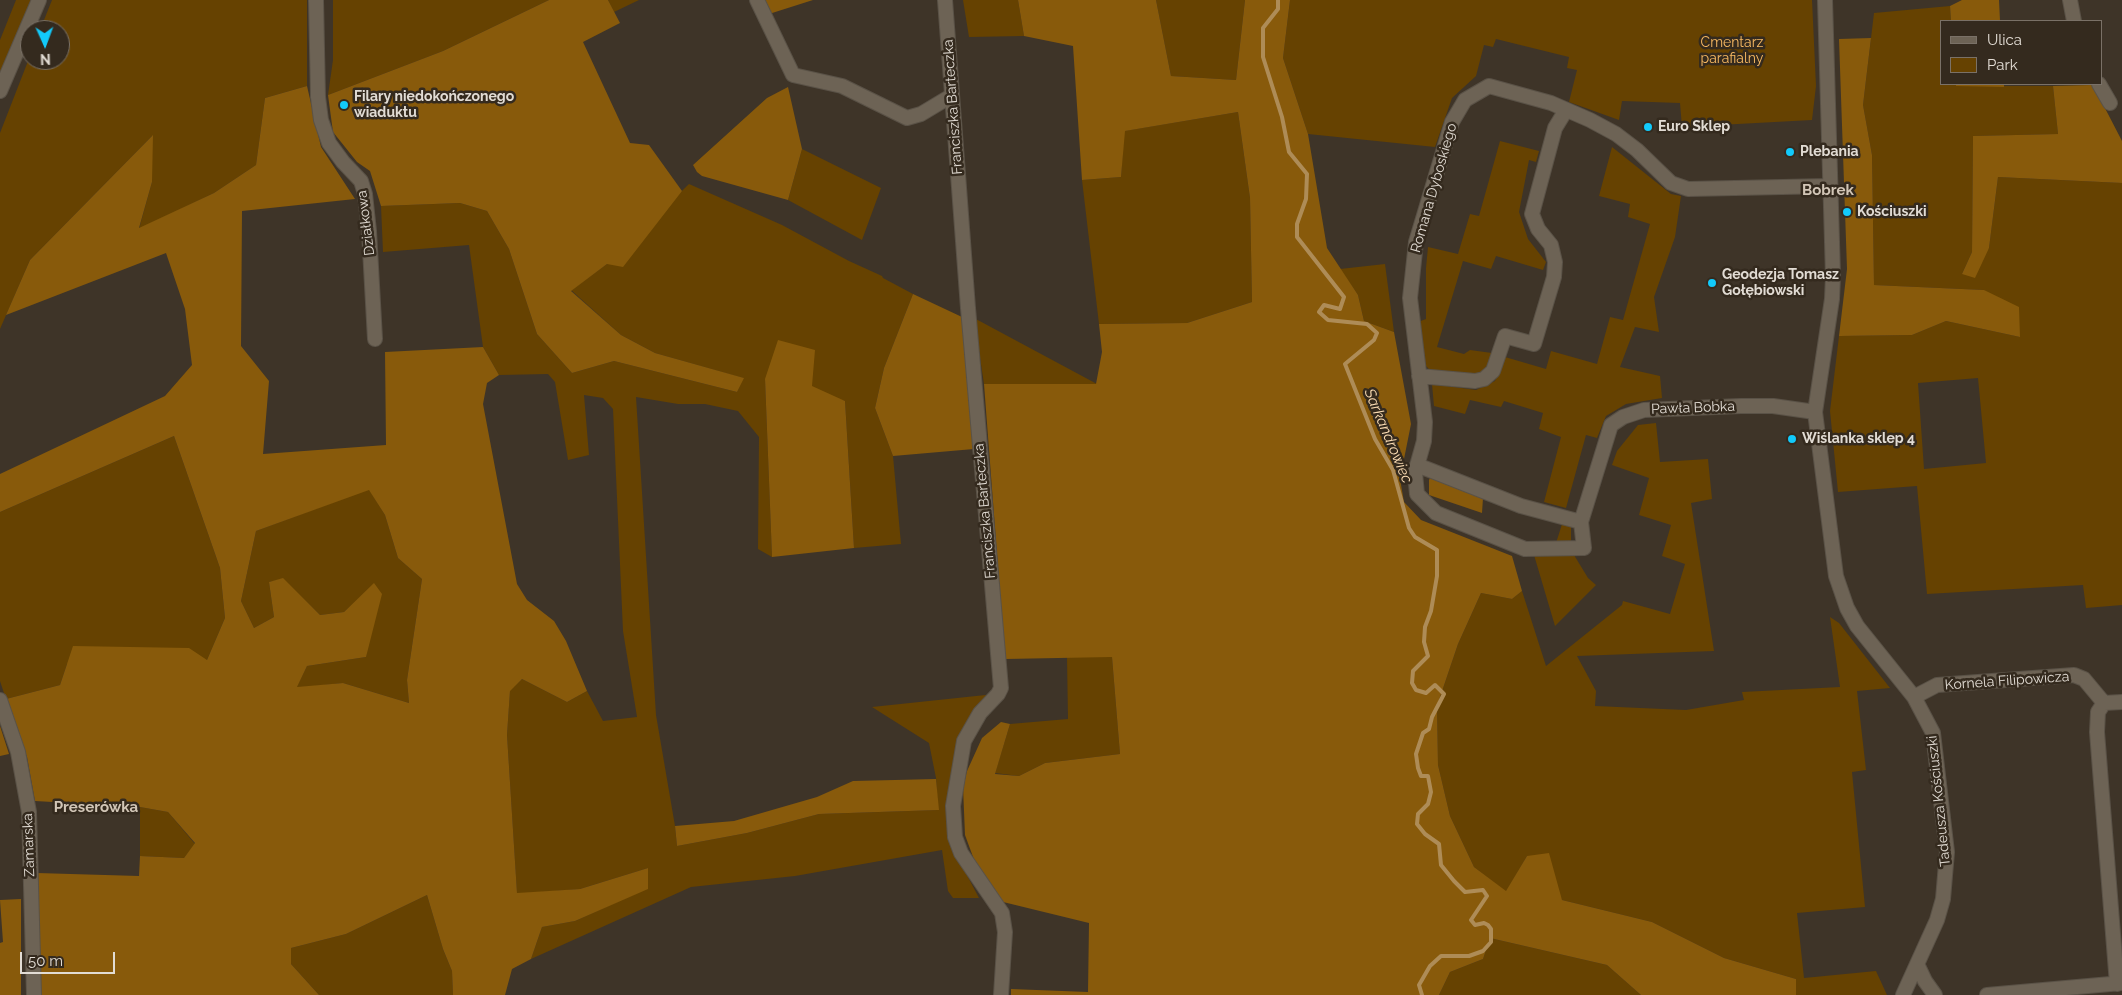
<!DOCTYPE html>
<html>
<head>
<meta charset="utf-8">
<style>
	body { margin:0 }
	#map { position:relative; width:2122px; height:995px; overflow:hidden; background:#3e3428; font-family:Raleway,sans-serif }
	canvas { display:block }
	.legend { position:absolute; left:1940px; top:20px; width:162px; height:65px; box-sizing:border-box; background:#342a1e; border:1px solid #7a7167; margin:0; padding:6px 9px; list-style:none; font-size:15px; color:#e2dcd4 }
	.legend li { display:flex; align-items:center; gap:10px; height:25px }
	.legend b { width:25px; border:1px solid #7a7167 }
	.north { position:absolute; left:20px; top:20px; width:50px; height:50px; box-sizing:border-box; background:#342a1e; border:1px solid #7a7167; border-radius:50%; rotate:178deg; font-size:14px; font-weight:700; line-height:20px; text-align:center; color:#e2dcd4 }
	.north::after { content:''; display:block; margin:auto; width:18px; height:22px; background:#12cafb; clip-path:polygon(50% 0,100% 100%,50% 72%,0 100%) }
	.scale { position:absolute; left:20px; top:952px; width:95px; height:22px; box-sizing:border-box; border:2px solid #e2dcd4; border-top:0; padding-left:6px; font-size:15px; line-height:18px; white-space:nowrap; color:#e2dcd4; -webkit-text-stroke:4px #342a1e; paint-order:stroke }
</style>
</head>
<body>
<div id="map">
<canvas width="2122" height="995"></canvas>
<ul class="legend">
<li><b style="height:6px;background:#6d6355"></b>Ulica</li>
<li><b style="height:14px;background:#664201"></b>Park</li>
</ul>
<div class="north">N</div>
<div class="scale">50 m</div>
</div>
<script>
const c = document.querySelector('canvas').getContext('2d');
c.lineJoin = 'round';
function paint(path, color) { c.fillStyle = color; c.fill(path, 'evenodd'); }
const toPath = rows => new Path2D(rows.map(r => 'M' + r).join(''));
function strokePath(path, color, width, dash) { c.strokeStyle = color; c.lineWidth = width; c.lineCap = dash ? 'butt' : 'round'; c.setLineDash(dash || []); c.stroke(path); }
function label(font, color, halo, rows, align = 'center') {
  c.font = font + ' Raleway,sans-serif'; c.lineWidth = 5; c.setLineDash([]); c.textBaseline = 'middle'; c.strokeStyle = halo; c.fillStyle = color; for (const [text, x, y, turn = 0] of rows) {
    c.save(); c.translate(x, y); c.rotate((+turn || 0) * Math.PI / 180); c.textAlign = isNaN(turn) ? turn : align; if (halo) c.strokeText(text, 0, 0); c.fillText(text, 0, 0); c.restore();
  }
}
const green = toPath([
	[16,0,33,0,0,79,0,40],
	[52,0,307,0,307,86,265,98,256,165,214,193,139,229,152,182,152,136,30,260,0,329,0,133,30,56,30,60,60,60,60,30,40,30],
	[333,0,549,0,443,51,328,95,333,60],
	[608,0,639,0,614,12],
	[963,0,1018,0,1024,36,969,37],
	[1156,0,1245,0,1236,80,1171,76],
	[1290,0,1812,0,1816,86,1812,120,1682,127,1680,103,1622,101,1619,120,1569,102,1577,70,1567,68,1569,57,1496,39,1493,47,1484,45,1476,76,1452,98,1435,147,1308,134,1283,58],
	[1950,6,1951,21,1941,21,1941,84,1956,84,1957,86,2053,86,2058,134,1973,136,1972,252,1962,274,1989,248,1998,177,2122,183,2122,605,2086,608,2083,585,1927,594,1917,486,1838,492,1830,411,1839,336,1912,335,1946,321,2020,337,1984,290,1874,285,1872,155,1863,105,1874,13],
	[1978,378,1986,463,1924,469,1918,383],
	[1238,112,1250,198,1252,302,1187,323,1099,324,1082,180,1121,177,1124,131],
	[1500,141,1539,151,1536,162,1529,160,1519,212,1528,239,1546,262,1543,270,1496,256,1491,269,1463,261,1437,347,1464,354,1470,350,1492,353,1487,372,1479,377,1431,371,1426,366,1418,322,1426,319,1426,268,1428,247,1458,254,1470,214,1479,216],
	[1612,147,1671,194,1681,196,1675,237,1654,297,1659,332,1635,327,1620,367,1660,376,1662,398,1626,404,1606,416,1597,438,1586,435,1566,508,1544,502,1561,437,1539,429,1543,413,1504,401,1501,407,1470,400,1465,414,1434,406,1432,384,1476,390,1495,381,1505,357,1546,369,1551,351,1597,364,1610,317,1623,320,1650,224,1628,217,1630,204,1599,196],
	[802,149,881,188,862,240,788,200],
	[689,184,782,225,849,261,882,276,883,278,913,294,884,368,875,408,893,456,901,544,854,548,845,401,765,379,772,557,758,549,759,437,738,411,705,404,678,404,636,397,656,715,675,826,677,846,747,833,819,814,938,810,936,778,929,743,872,707,995,694,963,752,950,783,950,843,979,898,953,898,948,891,942,850,795,876,691,887,531,959,542,927,575,921,648,888,648,868,580,889,517,894,507,735,510,690,522,679,567,702,587,691,603,721,637,717,623,631,613,409,603,398,584,395,589,455,568,460,555,382,548,374,499,375,483,347,469,245,383,252,381,206,460,203,487,211,509,249,537,334,572,373,614,361,737,392,743,378,655,353,621,335,571,290,607,264],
	[1385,264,1394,332,1364,321,1358,295,1340,269],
	[974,318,1097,384,984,384],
	[1656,423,1660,462,1708,459,1712,499,1691,503,1714,651,1577,656,1596,691,1595,706,1686,710,1744,700,1742,692,1840,687,1830,617,1839,623,1890,688,1857,691,1866,770,1852,772,1865,907,1797,913,1804,978,1876,971,1887,995,1796,995,1796,979,1724,958,1652,922,1562,900,1527,856,1506,892,1474,867,1450,816,1438,765,1437,706,1458,644,1481,593,1512,599,1522,591,1546,666,1622,605,1623,601,1670,614,1685,564,1662,556,1671,525,1639,515,1649,478,1612,465,1617,451,1638,425],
	[174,436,220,568,225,618,207,660,67,664,60,685,6,699,0,681,0,512],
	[369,489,385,515,398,558,422,579,407,680,409,703,343,683,296,688,307,666,366,657,374,584,344,612,320,615,283,579,269,582,274,617,254,628,241,601,256,531],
	[1563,521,1571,524,1571,542,1556,543],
	[1534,555,1574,555,1588,578,1596,585,1555,626],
	[1067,657,1112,657,1120,754,1045,763,1019,776,995,773,1010,724,1068,719],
	[140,807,168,812,195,844,184,858,140,856],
	[427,895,443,949,452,971,453,995,319,995,291,964,291,948,346,934],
	[1490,938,1607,965,1641,995,1439,995,1450,972,1483,959]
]);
const forest = toPath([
	[549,0,608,0,620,23,583,42,630,143,649,145,682,191,623,267,607,264,571,291,621,335,655,353,744,378,737,392,614,361,572,373,537,334,509,249,487,211,460,203,381,206,370,171,357,162,333,132,328,95,443,51],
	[763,0,813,0,769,14],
	[1018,0,1156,0,1171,76,1236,80,1245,0,1290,0,1283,58,1308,134,1327,248,1358,295,1364,321,1394,332,1411,424,1400,479,1404,502,1421,520,1512,556,1522,591,1512,599,1481,593,1458,644,1437,706,1438,765,1450,816,1474,867,1506,891,1527,856,1549,853,1562,900,1652,922,1724,958,1796,979,1796,995,1641,995,1607,965,1490,938,1483,959,1450,972,1439,995,1011,995,1011,989,1088,992,1089,923,999,901,976,865,965,835,963,787,967,771,982,738,1001,722,1010,724,995,774,1019,776,1045,763,1120,754,1112,657,1005,659,984,384,1096,384,1102,352,1099,324,1187,323,1252,302,1250,198,1238,112,1125,131,1121,177,1082,180,1073,46,1024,36],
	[1962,0,1999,0,2000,21,1951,21,1950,6],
	[1871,38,1863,105,1872,155,1874,285,1984,290,2019,307,2020,337,1946,321,1912,335,1839,336,1847,269,1839,39],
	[1956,84,2004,84,2004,87,1956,86],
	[2093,85,2122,141,2122,183,1998,177,1989,248,1975,278,1962,274,1972,252,1973,136,2058,134,2053,86],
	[307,86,321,147,355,199,242,211,241,346,269,381,263,454,386,445,385,352,483,347,499,375,487,383,483,404,517,584,527,600,554,621,566,641,587,691,567,702,522,679,510,691,507,735,517,893,580,889,648,868,648,889,575,921,542,927,531,959,512,969,505,995,453,995,452,971,443,949,427,895,346,934,291,948,291,964,319,995,38,995,37,873,139,876,140,856,184,858,195,843,168,812,140,807,35,801,27,757,6,699,60,685,73,646,189,648,207,660,225,618,220,568,174,436,0,512,0,474,165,396,192,365,185,309,166,253,6,315,30,260,153,135,152,182,139,228,214,193,256,165,265,98],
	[369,490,385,515,398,558,422,579,407,680,409,703,343,683,297,687,307,666,366,657,382,594,374,583,344,612,320,615,283,578,269,582,274,617,254,628,241,601,256,531],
	[788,87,802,149,788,200,702,176,697,172,693,165,767,98],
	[913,294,962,317,974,449,893,456,875,408,884,368],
	[778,340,815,350,812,386,845,401,854,548,772,557,765,379],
	[1432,474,1483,498,1482,513,1429,495,1429,480],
	[0,726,9,754,0,756],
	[936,779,939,810,819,814,747,833,677,846,675,826,734,821,817,797,853,781],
	[21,899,21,995,0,995,0,943,3,942,0,900]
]);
const stream = toPath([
	[1278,0,1278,9,1263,28,1263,57,1282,117,1289,152,1307,174,1306,199,1297,224,1297,237,1344,297,1340,309,1324,305,1319,312,1328,320,1367,324,1377,333,1374,340,1345,364,1375,439,1393,470,1409,528,1415,537,1437,550,1437,576,1431,611,1425,627,1424,642,1428,656,1413,671,1412,683,1416,690,1426,693,1435,685,1444,694,1432,717,1429,729,1423,733,1416,754,1418,768,1421,776,1428,776,1431,792,1428,804,1418,814,1417,824,1425,834,1439,844,1441,865,1454,881,1465,892,1483,890,1487,896,1471,920,1475,925,1484,923,1488,925,1491,929,1491,942,1483,951,1469,956,1441,956,1430,966,1419,985,1422,995]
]);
const minor = toPath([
	[316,0,318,97,321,120,329,143,343,162,361,181,365,194,369,231,375,339],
	[757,0,793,75,842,86,907,118,921,114,951,96],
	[945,0,968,308,1001,688,998,694,980,713,964,741,953,806,955,837,961,853,1002,913,1005,932,1001,995],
	[1825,0,1833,276,1832,299,1815,412,1836,576,1847,608,1857,626,1914,697,1933,733,1947,852,1943,899,1937,920,1903,995],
	[2070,0,2074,21],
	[2099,84,2110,103],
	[0,91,39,0],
	[1419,376,1475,381,1484,379,1493,371,1505,336,1534,344,1554,277,1555,262,1551,245,1538,229,1532,214,1555,128,1566,110],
	[1815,412,1773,406,1741,406,1644,410,1623,417,1611,425,1581,522,1584,548,1525,549,1436,513,1417,494,1415,473,1424,441,1425,422,1410,298,1416,242,1452,122,1465,100,1489,86,1551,103,1590,120,1616,134,1637,150,1671,183,1688,189,1829,186],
	[1417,465,1521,506,1581,522],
	[1914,697,1937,685,2074,675,2084,679,2104,703,2122,702],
	[0,700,18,752,29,812,34,995],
	[2104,703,2098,712,2097,732,2117,984],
	[1917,964,1925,981,1935,995],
	[1987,995,2122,983]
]);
const markers = [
	[344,105,5,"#12cafb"],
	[1648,127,5,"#12cafb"],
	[1790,152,5,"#12cafb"],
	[1847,212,5,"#12cafb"],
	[1712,283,5,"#12cafb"],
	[1792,439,5,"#12cafb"]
];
const parkNames = [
	["Cmentarz",1732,43],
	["parafialny",1732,59]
];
const poiNames = [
	["Filary niedokończonego",354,97],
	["wiaduktu",354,113],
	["Euro Sklep",1658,127],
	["Plebania",1800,152],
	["Kościuszki",1857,212],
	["Geodezja Tomasz",1722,275],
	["Gołębiowski",1722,291],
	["Wiślanka sklep 4",1802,439]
];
const streetNames = [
	["Franciszka Barteczka",953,107,-94],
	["Romana Dyboskiego",1434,188,-74],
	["Działkowa",366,223,-97],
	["Pawła Bobka",1693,408,-2],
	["Franciszka Barteczka",985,511,-95],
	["Kornela Filipowicza",2007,681,-4],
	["Tadeusza Kościuszki",1939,801,-96],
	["Zamarska",29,845,-92]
];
const neighbourhoodNames = [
	["Bobrek",1828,190],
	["Preserówka",96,807]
];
const waterNames = [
	["Sarkandrowiec",1388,436,67]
];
paint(green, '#664201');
paint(forest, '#885a0b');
strokePath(stream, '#ae8c57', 4);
strokePath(minor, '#5a5247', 16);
strokePath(minor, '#6d6355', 14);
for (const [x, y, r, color] of markers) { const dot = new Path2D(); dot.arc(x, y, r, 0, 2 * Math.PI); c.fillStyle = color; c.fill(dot); strokePath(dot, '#342a1e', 2); }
label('14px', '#f9ba62', '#342a1e', parkNames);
label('bold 14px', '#e2dcd4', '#342a1e', poiNames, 'left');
label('14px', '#e2dcd4', '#342a1e', streetNames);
label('bold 15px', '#d2c6b7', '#342a1e', neighbourhoodNames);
label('italic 15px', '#fbdcb3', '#342a1e', waterNames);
</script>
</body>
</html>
